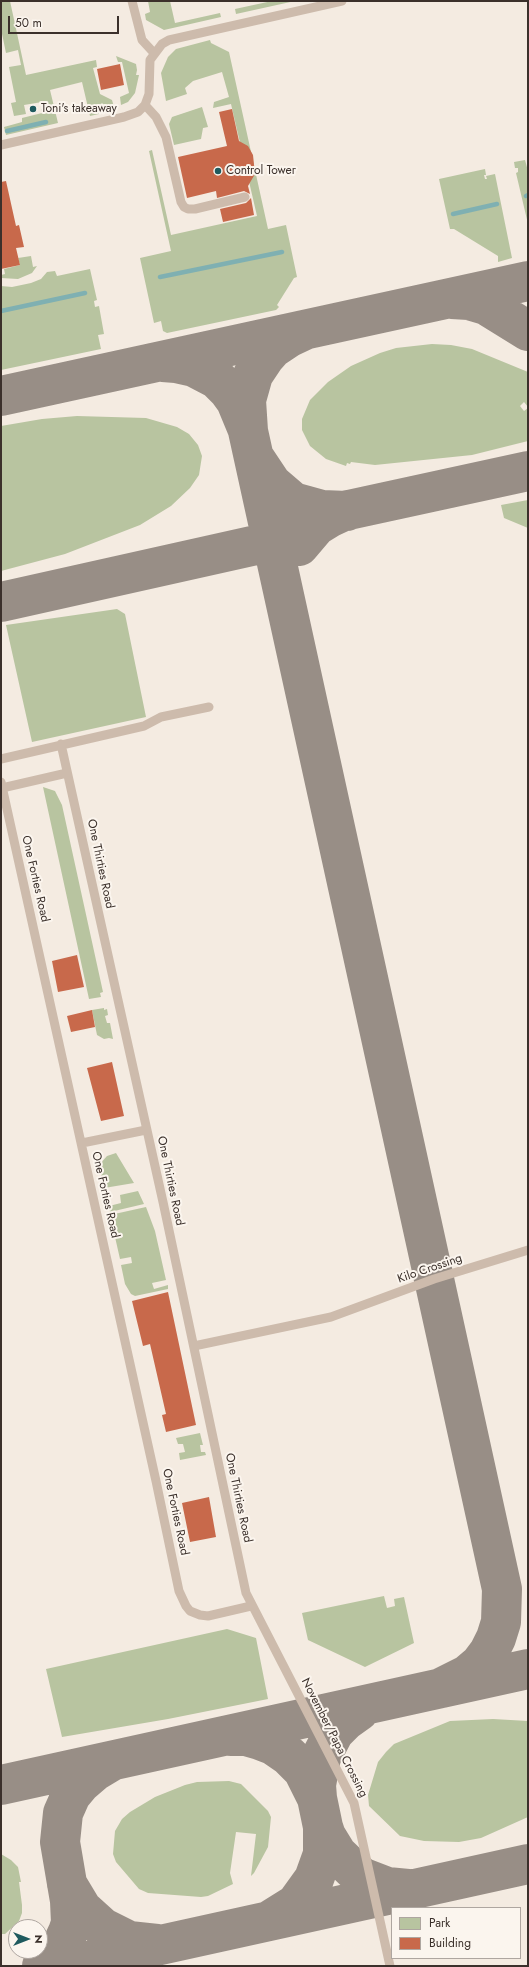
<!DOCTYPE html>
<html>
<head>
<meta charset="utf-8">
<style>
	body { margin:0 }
	#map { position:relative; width:529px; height:1967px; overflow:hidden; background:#f4ebe1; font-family:Jost,sans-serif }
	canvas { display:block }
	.frame { position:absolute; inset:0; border:2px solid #3b302b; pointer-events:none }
	.legend { position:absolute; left:391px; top:1907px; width:130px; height:52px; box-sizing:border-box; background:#fbf5ee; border:1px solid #aea6a0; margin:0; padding:5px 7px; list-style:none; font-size:12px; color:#3b302b }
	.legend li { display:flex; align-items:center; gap:8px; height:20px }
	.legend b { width:20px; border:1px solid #aea6a0 }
	.north { position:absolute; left:8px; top:1919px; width:40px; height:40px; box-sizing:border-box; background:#fbf5ee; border:1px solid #aea6a0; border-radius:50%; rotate:90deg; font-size:11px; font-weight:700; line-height:16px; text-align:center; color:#3b302b }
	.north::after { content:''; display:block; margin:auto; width:14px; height:18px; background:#1f5a5e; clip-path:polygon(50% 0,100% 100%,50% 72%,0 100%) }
	.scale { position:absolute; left:8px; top:16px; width:111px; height:18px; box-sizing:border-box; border:2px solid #3b302b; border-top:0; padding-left:5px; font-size:12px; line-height:14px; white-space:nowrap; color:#3b302b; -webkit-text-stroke:3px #fbf5ee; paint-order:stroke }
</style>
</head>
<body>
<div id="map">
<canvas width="529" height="1967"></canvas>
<div class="frame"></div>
<ul class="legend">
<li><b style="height:11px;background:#b8c4a0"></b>Park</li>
<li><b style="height:11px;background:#c8694b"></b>Building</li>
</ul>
<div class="north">N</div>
<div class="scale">50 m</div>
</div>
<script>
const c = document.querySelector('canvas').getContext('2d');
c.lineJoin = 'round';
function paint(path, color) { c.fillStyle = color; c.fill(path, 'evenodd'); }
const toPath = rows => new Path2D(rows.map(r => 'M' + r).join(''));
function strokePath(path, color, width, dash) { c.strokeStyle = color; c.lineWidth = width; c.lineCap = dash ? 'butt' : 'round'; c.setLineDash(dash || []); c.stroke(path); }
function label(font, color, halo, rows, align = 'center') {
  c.font = font + ' Jost,sans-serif'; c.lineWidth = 4; c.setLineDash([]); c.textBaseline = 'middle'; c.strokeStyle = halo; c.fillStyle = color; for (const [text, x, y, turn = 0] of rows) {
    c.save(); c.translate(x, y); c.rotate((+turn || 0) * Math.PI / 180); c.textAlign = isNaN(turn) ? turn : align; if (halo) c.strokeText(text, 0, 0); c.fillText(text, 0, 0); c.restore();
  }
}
const green = toPath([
	[1,1,10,1,26,75,96,60,97,67,93,68,100,94,112,100,114,107,112,111,90,116,82,82,50,90,58,123,6,135,4,127,22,122,22,118,42,113,41,109,44,108,42,102,24,105,26,114,14,116,11,103,16,102,9,67,21,65,18,50,6,53,1,29],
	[148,1,170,1,175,23,220,13,221,17,164,30,146,20,145,14,150,12],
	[272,1,295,1,236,14,235,9],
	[210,40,211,43,229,52,268,229,286,225,297,277,294,278,277,305,279,307,276,310,167,333,163,331,161,321,154,323,140,258,171,251,149,151,152,150,171,235,257,216,231,104,213,108,214,102,229,97,222,72,193,81,185,88,187,94,166,101,161,73,168,57,176,49],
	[116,56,136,64,137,70,136,75,139,75,135,93,128,102,121,105,120,97,129,93,122,62,118,62],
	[202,107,208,127,203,128,201,139,174,145,169,124,172,117],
	[525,160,528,171,528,224,516,173,518,172,518,168,515,168,514,162],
	[485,169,486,175,484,175,485,179,487,179,486,176,495,174,512,258,498,262,498,256,454,229,450,229,439,179],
	[31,256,33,267,37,266,32,273,18,279,1,278,1,275,5,274,4,269,20,265,18,258],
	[90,269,97,300,94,301,95,307,99,306,104,334,98,335,101,349,1,370,1,286,12,287,31,283,41,279,47,272,55,271,57,276],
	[432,344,451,345,472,349,528,372,528,407,524,402,520,406,524,411,528,408,528,441,472,455,375,465,351,462,350,464,347,463,346,466,326,459,310,446,302,430,302,419,310,400,328,382,351,366,380,353,396,348],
	[77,416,146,418,177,427,189,434,198,445,202,456,199,475,190,488,171,506,140,525,65,554,1,571,1,426,42,419],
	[528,500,528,528,504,518,501,505],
	[117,609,125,614,146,717,32,742,6,625],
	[43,787,55,791,62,805,103,992,100,993,101,997,89,999],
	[104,1008,104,1010,107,1009,108,1015,105,1016,107,1023,110,1023,113,1039,109,1038,104,1039,97,1035,92,1010],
	[116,1153,134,1183,104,1188,99,1165,107,1156],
	[138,1191,144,1204,110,1212,109,1206,121,1203,120,1195],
	[146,1207,155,1231,166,1280,152,1283,154,1289,168,1285,168,1289,135,1296,131,1294,125,1284,121,1265,132,1263,131,1257,120,1259,110,1215],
	[200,1433,203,1445,200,1445,201,1452,205,1452,206,1455,180,1460,179,1453,185,1452,183,1444,178,1444,176,1438],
	[384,1596,387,1608,395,1606,394,1599,404,1597,414,1643,365,1667,308,1640,302,1613],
	[227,1629,256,1638,268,1699,168,1719,62,1737,46,1669],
	[493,1719,528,1721,528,1817,481,1838,459,1842,424,1841,400,1836,369,1806,368,1795,378,1762,386,1752,394,1744,450,1721],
	[229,1781,241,1784,268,1811,271,1817,268,1847,254,1873,251,1876,256,1834,236,1832,230,1873,233,1884,208,1896,201,1897,148,1893,139,1889,116,1862,113,1854,115,1831,122,1819,130,1812,155,1797,185,1785,197,1782],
	[1,1854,11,1860,18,1867,21,1882,19,1882,22,1905,22,1913,19,1921,5,1934,1,1934]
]);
const stream = toPath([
	[7,131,46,122],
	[526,196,528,195],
	[453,214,497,204],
	[160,277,282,252],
	[1,311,85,293]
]);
const taxiway = toPath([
	[452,299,469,300,486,305,528,331],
	[305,330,288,338,273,348,265,357,253,375,246,400,248,431,502,1589,501,1622,496,1638,489,1652,480,1664,467,1675,441,1688],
	[163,362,176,363,194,367,217,379,228,390,236,401,248,430],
	[1,396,528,281],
	[256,460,272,484,293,502,322,510,347,511],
	[299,546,316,526,329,518,344,511,528,471],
	[1,602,292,537,316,526],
	[359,1711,345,1721,334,1732,321,1757,316,1785,317,1798,323,1827,326,1836,337,1854,361,1877,387,1887,408,1889],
	[231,1736,246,1736,260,1740,273,1745,289,1756,303,1770,317,1798],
	[1,1785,528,1669],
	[67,1884,82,1909,103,1928,129,1941,157,1944],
	[272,1919,296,1904,314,1879,323,1854,323,1827],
	[42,1966,61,1947,68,1932,71,1923,70,1901,60,1842,63,1813,71,1795,81,1783,95,1771,110,1762],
	[65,1966,528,1864]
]);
const building = toPath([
	[120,64,124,85,101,90,97,69],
	[232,109,239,141,248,146,253,155,255,174,248,186,250,194,244,191,217,198,216,191,187,198,178,157,227,146,219,112],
	[6,181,16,226,19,225,24,247,16,248,20,265,1,269,1,182],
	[251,198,254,215,223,222,220,209,246,203],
	[77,955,84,987,58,992,52,961],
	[92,1010,95,1027,71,1032,67,1016],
	[112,1062,124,1116,101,1121,87,1068],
	[168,1292,196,1425,166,1432,162,1415,166,1414,150,1344,143,1346,132,1301],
	[209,1497,216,1537,190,1542,182,1503]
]);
const lane = toPath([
	[132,1,142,40,154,53],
	[145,105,156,117,166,137,181,202,184,207,188,209,195,209,245,197],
	[1,145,124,117,138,112,145,105,149,94,150,60,162,44,169,40,342,1],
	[61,744,163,1202,246,1593,354,1803,390,1966],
	[1,759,144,726,161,717,209,707],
	[1,782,156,1481,179,1591,186,1606,190,1611,200,1615,208,1616,251,1606],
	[2,788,67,773],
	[82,1143,146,1130],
	[194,1346,331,1317,434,1279,528,1250]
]);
const markers = [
	[33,109,4,"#1f5a5e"],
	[218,171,4,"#1f5a5e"]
];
const poiNames = [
	["Toni's takeaway",41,109],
	["Control Tower",226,171]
];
const streetNames = [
	["One Thirties Road",100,864,78],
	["One Forties Road",35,879,77],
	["One Thirties Road",170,1181,78],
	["One Forties Road",105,1195,77],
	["Kilo Crossing",430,1269,-19],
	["One Thirties Road",238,1498,78],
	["One Forties Road",175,1512,78],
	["November/Papa Crossing",334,1738,63]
];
paint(green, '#b8c4a0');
strokePath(stream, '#7fb0b2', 4.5);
strokePath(taxiway, '#988e86', 40);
paint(building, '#c8694b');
strokePath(lane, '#cdbbac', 9);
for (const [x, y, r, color] of markers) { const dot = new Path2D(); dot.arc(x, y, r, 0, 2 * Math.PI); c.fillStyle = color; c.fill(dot); strokePath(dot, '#fbf5ee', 1.5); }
label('12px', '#3b302b', '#fbf5ee', poiNames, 'left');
label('12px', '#3b302b', '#fbf5ee', streetNames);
</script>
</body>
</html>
